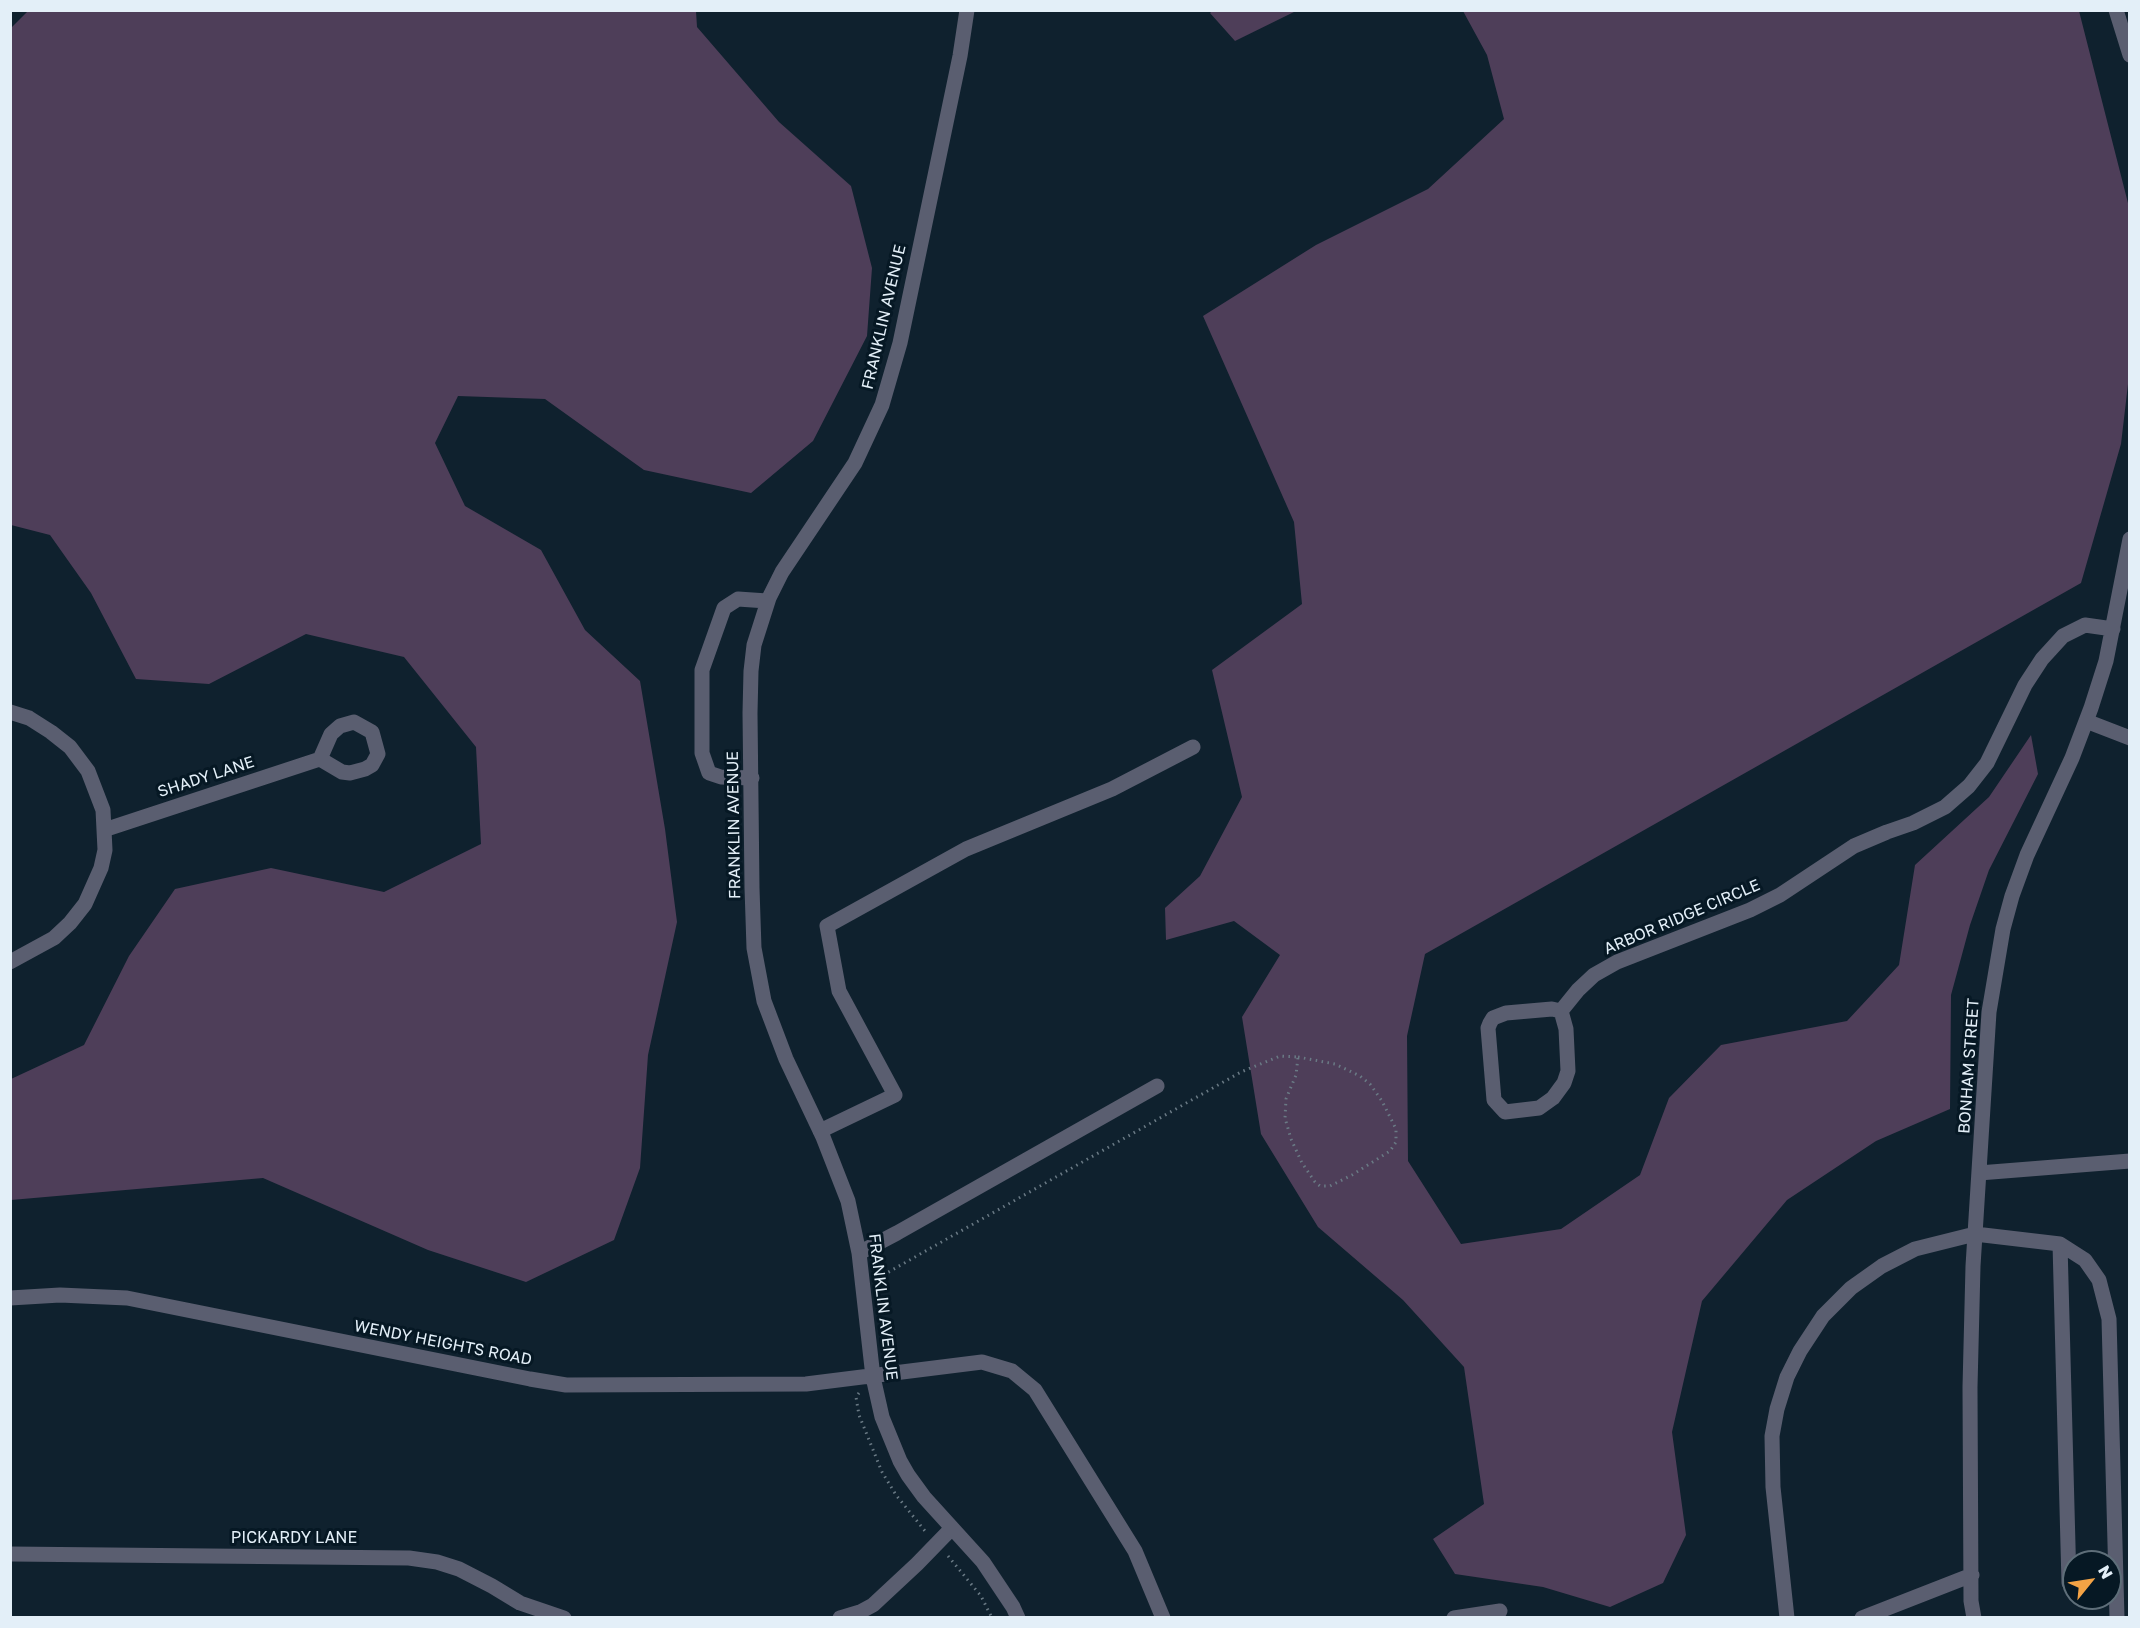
<!DOCTYPE html>
<html>
<head>
<meta charset="utf-8">
<style>
	body { margin:0 }
	#map { position:relative; width:2140px; height:1628px; overflow:hidden; background:#0f212e; font-family:"Golos Text",sans-serif }
	canvas { display:block }
	.frame { position:absolute; inset:0; border:12px solid #e3eff8; pointer-events:none }
	.north { position:absolute; left:2062px; top:1550px; width:60px; height:60px; box-sizing:border-box; background:#061824; border:2px solid #5e6e79; border-radius:50%; rotate:60deg; font-size:16px; font-weight:700; line-height:24px; text-align:center; color:#e3eff8 }
	.north::after { content:''; display:block; margin:auto; width:21px; height:27px; background:#f4a345; clip-path:polygon(50% 0,100% 100%,50% 72%,0 100%) }
</style>
</head>
<body>
<div id="map">
<canvas width="2140" height="1628"></canvas>
<div class="frame"></div>
<div class="north">N</div>
</div>
<script>
const c = document.querySelector('canvas').getContext('2d');
c.lineJoin = 'round';
function paint(path, color) { c.fillStyle = color; c.fill(path, 'evenodd'); }
const toPath = rows => new Path2D(rows.map(r => 'M' + r).join(''));
function strokePath(path, color, width, dash) { c.strokeStyle = color; c.lineWidth = width; c.lineCap = dash ? 'butt' : 'round'; c.setLineDash(dash || []); c.stroke(path); }
function label(font, color, halo, rows, align = 'center') {
  c.font = font + ' "Golos Text",sans-serif'; c.lineWidth = 6; c.setLineDash([]); c.textBaseline = 'middle'; c.strokeStyle = halo; c.fillStyle = color; for (const [text, x, y, turn = 0] of rows) {
    c.save(); c.translate(x, y); c.rotate((+turn || 0) * Math.PI / 180); c.textAlign = isNaN(turn) ? turn : align; if (halo) c.strokeText(text, 0, 0); c.fillText(text, 0, 0); c.restore();
  }
}
const green = toPath([
	[1213,10,1296,10,1296,11,1235,41,1210,13],
	[28,11,696,11,697,27,779,122,851,186,872,268,867,336,813,441,751,493,644,470,545,399,458,396,435,443,465,506,541,550,585,630,640,681,665,829,677,922,648,1055,640,1168,614,1240,526,1282,428,1250,263,1178,11,1200,11,1079,84,1045,129,956,175,889,271,868,384,892,481,844,476,747,404,657,306,634,209,684,136,679,91,593,50,535,11,525,10,29],
	[1463,11,2079,11,2129,207,2130,367,2121,444,2081,583,1425,954,1407,1036,1408,1161,1461,1244,1561,1229,1640,1175,1669,1098,1721,1045,1847,1021,1899,965,1915,865,1989,797,2031,735,2038,774,1989,870,1970,925,1951,995,1950,1109,1876,1141,1787,1200,1702,1301,1672,1432,1686,1535,1663,1583,1610,1607,1543,1587,1455,1574,1433,1539,1484,1504,1464,1367,1403,1300,1318,1227,1261,1134,1242,1017,1280,955,1234,921,1166,940,1165,908,1200,876,1242,797,1212,670,1302,604,1294,522,1203,316,1316,245,1428,189,1504,119,1487,55]
]);
const path = toPath([
	[1298,1057,1335,1064,1360,1076,1370,1084,1382,1101,1396,1129,1396,1142,1390,1151,1352,1175,1330,1186,1320,1186,1315,1182,1302,1163,1291,1139,1285,1118,1286,1099,1296,1075,1298,1057],
	[878,1278,1241,1072,1280,1056,1298,1057],
	[859,1393,856,1397,859,1415,882,1472,896,1495,925,1531],
	[948,1556,981,1596,992,1618]
]);
const minor = toPath([
	[967,10,960,56,900,343,882,405,855,463,782,572,769,598,754,645,751,671,750,713,752,888,754,948,764,1001,786,1059,823,1137,848,1201,859,1253,873,1377,882,1417,900,1461,908,1475,924,1497,983,1562,1013,1607,1018,1618],
	[2116,10,2130,55],
	[10,712,29,718,51,732,70,747,88,771,103,810,105,850,101,868,85,904,70,923,54,938,10,962],
	[2086,721,2130,738],
	[354,722,372,732,378,754,372,765,365,769,350,773,342,772,320,759,331,734,340,726,354,722],
	[752,778,721,777,709,773,702,753,702,670,724,608,738,599,767,601],
	[104,830,320,759],
	[1552,1009,1561,1011,1566,1029,1568,1071,1564,1083,1553,1098,1539,1108,1505,1112,1494,1100,1488,1028,1490,1023,1493,1018,1506,1013,1552,1009],
	[1561,1011,1578,990,1594,975,1617,962,1750,910,1780,895,1854,846,1887,832,1913,823,1945,807,1969,786,1987,763,2025,685,2042,659,2063,636,2085,625,2113,629],
	[820,1131,895,1095,839,991,827,926,966,849,1112,789,1193,747],
	[1979,1173,2130,1161],
	[2060,1244,2069,1583,2074,1583],
	[859,1253,897,1233,1157,1086],
	[10,1298,60,1295,127,1298,530,1379,566,1385,806,1384,982,1362,1012,1371,1035,1390,1135,1551,1163,1618],
	[10,1554,409,1558,437,1562,459,1569,492,1586,520,1603,564,1618],
	[840,1618,860,1612,873,1605,917,1564,952,1528],
	[1454,1618,1500,1611],
	[1787,1618,1773,1487,1772,1436,1777,1409,1787,1377,1800,1351,1823,1316,1851,1288,1882,1266,1915,1249,1975,1234,2060,1244,2085,1260,2099,1280,2109,1319,2117,1618],
	[1862,1618,1972,1575],
	[1974,1618,1971,1601,1970,1387,1973,1266,1989,1012,2003,929,2012,896,2027,855,2072,758,2091,708,2106,661,2130,539]
]);
const streetNames = [
	["FRANKLIN AVENUE",884,317,-77],
	["SHADY LANE",206,777,-18],
	["FRANKLIN AVENUE",734,825,-91],
	["ARBOR RIDGE CIRCLE",1682,917,-23],
	["BONHAM STREET",1969,1066,-86],
	["FRANKLIN AVENUE",883,1307,83],
	["WENDY HEIGHTS ROAD",443,1343,11],
	["PICKARDY LANE",294,1538]
];
paint(green, '#4e3e59');
strokePath(path, '#6a7a85', 3, [1.5, 4.5]);
strokePath(minor, '#5a5e70', 15);
label('16px', '#e3eff8', '#061824', streetNames);
</script>
</body>
</html>
